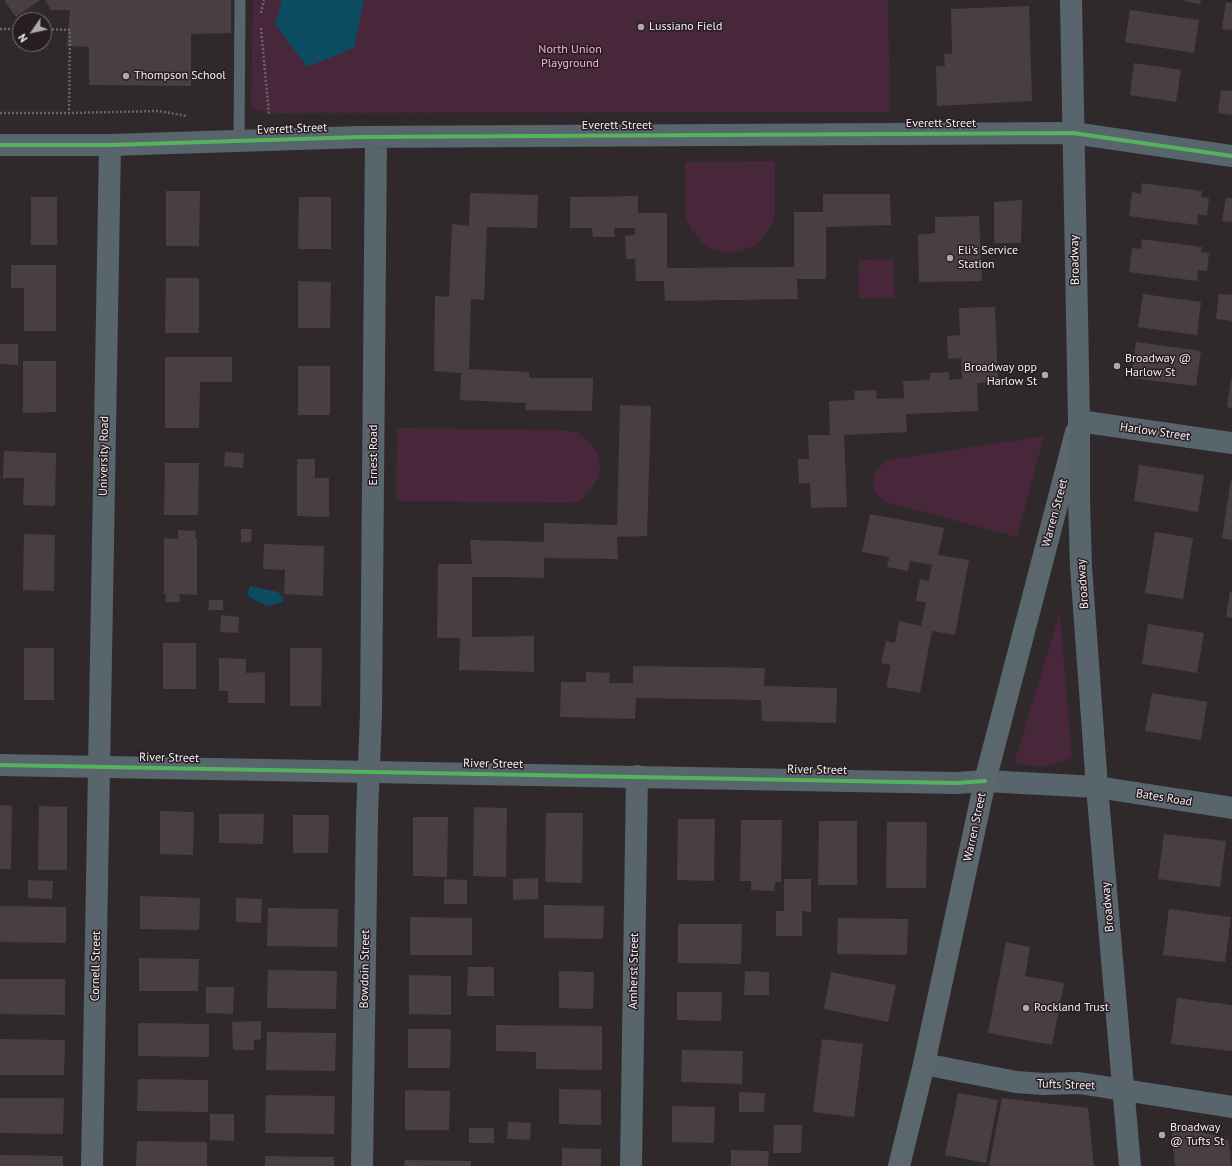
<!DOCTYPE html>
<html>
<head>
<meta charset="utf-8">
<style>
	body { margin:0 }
	#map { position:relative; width:1232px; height:1166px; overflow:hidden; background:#2f292c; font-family:"PT Sans",sans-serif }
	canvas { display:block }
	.north { position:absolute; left:12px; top:12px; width:40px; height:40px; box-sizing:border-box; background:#271e23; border:1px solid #797175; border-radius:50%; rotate:236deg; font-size:11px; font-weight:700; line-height:16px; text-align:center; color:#f4edf1 }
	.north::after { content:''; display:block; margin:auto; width:14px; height:18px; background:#afa8ac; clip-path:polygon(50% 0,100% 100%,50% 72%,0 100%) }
</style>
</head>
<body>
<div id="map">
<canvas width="1232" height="1166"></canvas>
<div class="north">N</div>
</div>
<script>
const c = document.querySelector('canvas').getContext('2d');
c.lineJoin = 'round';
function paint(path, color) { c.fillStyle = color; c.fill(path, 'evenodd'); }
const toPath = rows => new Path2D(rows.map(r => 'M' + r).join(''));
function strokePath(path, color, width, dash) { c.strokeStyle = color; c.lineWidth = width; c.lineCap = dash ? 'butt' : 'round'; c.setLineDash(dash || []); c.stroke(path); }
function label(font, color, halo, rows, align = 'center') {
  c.font = font + ' "PT Sans",sans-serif'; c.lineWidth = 3; c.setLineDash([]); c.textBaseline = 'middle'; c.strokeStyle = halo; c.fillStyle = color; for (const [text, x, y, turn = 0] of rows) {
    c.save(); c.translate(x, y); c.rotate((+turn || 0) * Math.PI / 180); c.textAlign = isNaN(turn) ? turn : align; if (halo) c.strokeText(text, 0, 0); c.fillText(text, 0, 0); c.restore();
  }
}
const green = toPath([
	[253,0,888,0,890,112,269,113,251,108],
	[775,161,775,216,771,227,764,237,752,247,742,251,731,253,720,251,709,248,700,241,690,228,685,216,685,162],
	[894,259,894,298,859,298,858,260],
	[397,428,557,430,576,432,583,436,592,445,598,455,600,466,599,476,591,490,581,500,572,503,396,501],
	[1044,436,1017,537,885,502,877,495,873,485,874,474,877,469,887,460],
	[1060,612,1072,758,1042,767,1014,763]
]);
const water = toPath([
	[282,0,364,0,354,48,307,67,275,24],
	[250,586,278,592,283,598,283,602,269,606,256,601,247,595]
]);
const building = toPath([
	[4,0,40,0,16,17],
	[45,0,231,0,231,33,191,34,191,86,89,85,89,47,67,46,70,10,51,10],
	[1180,0,1201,0,1200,4],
	[1226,2,1232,3,1232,30,1222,29],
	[1029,6,1032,101,937,106,936,66,945,66,944,54,952,54,951,9],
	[1130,10,1199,20,1194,53,1125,42],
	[1134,63,1181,70,1176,102,1130,95],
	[1221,90,1232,91,1232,115,1218,113],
	[1142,183,1202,191,1201,197,1209,198,1207,216,1198,214,1197,225,1129,216,1132,192,1141,194],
	[166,191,200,191,199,246,166,246],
	[470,193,538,195,537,228,487,227,484,300,471,299,469,369,529,372,529,378,593,378,592,411,525,410,526,403,460,400,461,373,434,371,435,296,449,297,452,224,469,226],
	[823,194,890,194,891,225,826,227,826,279,797,279,798,299,665,301,664,281,636,281,635,259,626,259,625,236,635,235,635,228,614,228,615,237,593,237,592,228,570,228,570,197,638,196,638,213,667,213,667,268,794,267,794,212,823,212],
	[31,197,57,197,57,245,31,245],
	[299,197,331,197,331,249,298,249],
	[1226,198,1232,198,1232,222,1222,221],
	[1022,200,1021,243,994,243,994,202],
	[979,216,982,281,919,282,918,235,935,233,935,217],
	[1142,239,1202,247,1201,252,1209,253,1207,271,1198,270,1197,281,1129,272,1132,248,1141,249],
	[11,265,56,265,56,331,24,331,24,288,11,288],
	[166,278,199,278,199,333,165,333],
	[298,281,331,282,330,328,298,328],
	[1143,294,1201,302,1197,335,1138,327],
	[1219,294,1232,295,1232,321,1216,319],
	[995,307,998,382,977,383,978,411,906,414,907,432,844,435,847,507,811,508,810,483,799,484,798,459,809,459,808,435,830,435,829,401,855,400,854,391,876,390,877,399,904,398,903,381,930,380,930,373,949,372,949,380,962,379,961,358,948,359,947,336,960,335,959,308],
	[1136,342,1201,351,1196,386,1131,378],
	[0,344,18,344,18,365,0,364],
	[165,357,232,357,232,382,200,382,199,428,165,428],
	[23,361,56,361,56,412,23,413],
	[298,366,330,366,330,415,298,415],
	[1231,379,1232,379,1232,408,1227,407],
	[620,405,651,406,647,536,617,537,618,559,544,558,544,578,509,577,472,577,472,637,534,636,534,672,459,670,460,638,437,638,438,564,472,564,470,540,544,542,544,523,617,525],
	[4,451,56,453,55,506,23,505,24,478,3,478],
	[225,452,244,453,243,468,224,466],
	[297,459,315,459,315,478,329,478,329,517,297,516],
	[165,463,199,463,198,515,164,515],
	[1139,465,1204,475,1198,512,1134,501],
	[1231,479,1232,479,1232,540,1222,538],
	[870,514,944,528,938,555,969,560,955,635,932,631,920,693,886,687,891,665,881,663,886,641,895,643,899,621,921,626,926,602,916,601,920,579,929,581,932,565,910,561,908,571,887,567,889,557,862,552],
	[241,529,252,529,251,542,241,542],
	[178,530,196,531,195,539,197,538,197,595,179,594,180,602,165,602,166,594,164,594,164,538,178,539],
	[1155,532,1193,538,1183,599,1145,593],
	[24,534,55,535,54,591,23,590],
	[264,544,324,546,323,596,284,594,285,570,263,569],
	[1230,591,1232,592,1232,618,1226,617],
	[209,600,223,600,223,610,208,610],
	[221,615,239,617,238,633,220,632],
	[1148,624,1204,633,1197,673,1142,664],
	[163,643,196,643,196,689,163,689],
	[24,648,54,648,54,700,24,700],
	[290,648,322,648,321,706,290,706],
	[219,658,246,659,246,673,265,672,265,703,228,703,228,691,219,691],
	[633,666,765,668,764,686,837,688,836,723,762,721,761,700,699,699,636,698,635,719,560,717,561,682,586,682,586,672,610,673,609,683,633,683],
	[1152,693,1207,702,1201,740,1145,731],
	[0,805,12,806,11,869,0,869],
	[39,806,67,807,67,870,38,870],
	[474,807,507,808,506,877,473,876],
	[160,811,194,812,193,855,160,854],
	[546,813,583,813,582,883,545,882],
	[219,814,264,814,263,844,219,843],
	[293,815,329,815,328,853,293,853],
	[413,817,448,817,447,877,413,876],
	[678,819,715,819,714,881,677,880],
	[741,820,782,820,781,882,775,882,774,891,751,890,751,881,740,881],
	[819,821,857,821,857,885,818,885],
	[887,822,927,822,926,888,886,888],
	[1164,834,1226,841,1220,887,1158,879],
	[538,878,538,899,513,900,513,879],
	[444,879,467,880,467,904,444,904],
	[784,879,811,879,811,912,802,911,802,936,776,936,776,911,784,911],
	[28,880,53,881,52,899,28,898],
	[140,896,200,898,199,930,140,929],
	[236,898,262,899,261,923,236,922],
	[544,905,604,906,603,939,544,938],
	[0,906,66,907,66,943,0,942],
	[268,908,338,909,337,947,267,946],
	[1169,909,1231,917,1225,962,1163,955],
	[410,917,472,918,472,955,410,955],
	[838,918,908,919,907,955,837,954],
	[678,924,742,924,741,964,678,963],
	[1006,942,1030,947,1025,976,1064,983,1052,1045,988,1033],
	[139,958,199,959,198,991,139,991],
	[468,967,494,967,494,996,467,996],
	[268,970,337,971,336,1009,267,1008],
	[559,971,594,972,593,1009,559,1008],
	[745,971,769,972,769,995,744,995],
	[831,972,896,985,888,1022,824,1009],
	[409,975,451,976,451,1015,409,1014],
	[0,979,65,979,65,1015,0,1014],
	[206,987,234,987,233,1014,206,1013],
	[677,992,722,992,721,1021,677,1020],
	[1177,998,1232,1005,1232,1051,1171,1044],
	[261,1021,261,1039,254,1040,254,1050,233,1050,232,1022],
	[138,1023,209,1024,209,1057,138,1056],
	[496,1025,602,1026,602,1070,536,1069,536,1052,496,1051],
	[408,1029,451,1029,450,1068,408,1068],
	[267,1032,336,1033,335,1071,266,1070],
	[0,1039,65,1040,64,1075,0,1075],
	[822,1039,863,1044,854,1117,813,1112],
	[682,1050,743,1051,742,1084,681,1082],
	[138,1079,208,1080,208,1112,137,1111],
	[559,1089,601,1090,601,1125,559,1124],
	[405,1090,450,1091,449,1130,405,1130],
	[739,1092,765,1093,764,1112,739,1112],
	[958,1093,998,1100,986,1163,945,1155],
	[266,1095,335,1096,334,1134,265,1133],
	[0,1098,64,1098,63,1134,0,1133],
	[1002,1098,1088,1108,1094,1166,989,1166],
	[672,1106,715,1107,714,1143,672,1142],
	[210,1114,234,1114,234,1141,210,1140],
	[508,1122,531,1123,530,1140,507,1139],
	[774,1125,802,1125,801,1153,773,1153],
	[1179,1127,1224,1137,1227,1139,1229,1142,1231,1166,1175,1166,1172,1134,1174,1130],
	[469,1128,494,1128,494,1143,469,1143],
	[137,1141,207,1142,207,1166,136,1166],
	[562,1148,601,1149,601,1166,562,1166],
	[731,1150,769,1151,768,1166,731,1166],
	[0,1155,63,1156,63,1166,0,1166],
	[265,1156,334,1157,334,1166,265,1166],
	[405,1160,471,1161,471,1166,404,1166]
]);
const path = toPath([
	[261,13,264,0],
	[261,28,269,115],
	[0,29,20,29],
	[44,29,70,30,69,113],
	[0,113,69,113,159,111,187,116]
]);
const service = toPath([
	[239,141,240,0]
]);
const minor = toPath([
	[0,145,110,145,360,137,1073,133,1232,156],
	[1079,421,1232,443],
	[924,1064,1016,1082,1044,1084,1079,1083,1232,1107],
	[92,1166,110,145],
	[362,1166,367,816,371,713,376,137],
	[631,1166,637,776]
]);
const tertiary = toPath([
	[0,765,956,783,985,781,1097,787,1232,808]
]);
const secondary = toPath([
	[899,1166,924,1064,985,781,1076,432]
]);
const primary = toPath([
	[1071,0,1079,421,1079,499,1081,567,1097,787,1130,1166]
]);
const cycleway = toPath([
	[0,145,110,145,360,137,1073,133,1232,156],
	[0,765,956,783,985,781]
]);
const markers = [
	[641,27,4,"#afa8ac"],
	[126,76,4,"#afa8ac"],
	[950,258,4,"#afa8ac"],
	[1117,366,4,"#afa8ac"],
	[1045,375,4,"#afa8ac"],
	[1026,1008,4,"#afa8ac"],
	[1162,1135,4,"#afa8ac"]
];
const poiNames = [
	["Lussiano Field",649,27],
	["Thompson School",134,76],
	["Eli's Service",958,251],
	["Station",958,265],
	["Broadway @",1125,359],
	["Harlow St",1125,373],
	["Broadway opp",1037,368,"right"],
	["Harlow St",1037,382,"right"],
	["Rockland Trust",1034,1008],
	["Broadway",1170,1128],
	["@ Tufts St",1170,1142]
];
const parkNames = [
	["North Union",570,50],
	["Playground",570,64]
];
const streetNames = [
	["Everett Street",941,124],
	["Everett Street",617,126],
	["Everett Street",292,129,-2],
	["Broadway",1075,260,-91],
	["Harlow Street",1155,432,8],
	["Ernest Road",374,455,-90],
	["University Road",104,456,-89],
	["Warren Street",1055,513,-75],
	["Broadway",1083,584,-94],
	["River Street",169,758,1],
	["River Street",493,764,1],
	["River Street",817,770,1],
	["Bates Road",1164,798,9],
	["Warren Street",975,827,-78],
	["Broadway",1108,907,-95],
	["Cornell Street",96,966,-89],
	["Bowdoin Street",365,969,-89],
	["Amherst Street",634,971,-89],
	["Tufts Street",1066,1085,2]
];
paint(green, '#48273b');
paint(water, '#0c4c60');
paint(building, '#493e44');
strokePath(path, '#62676c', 2.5, [2, 2]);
strokePath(service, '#58656c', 11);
strokePath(minor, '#58656c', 22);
strokePath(tertiary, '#58656c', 22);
strokePath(secondary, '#5a676d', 22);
strokePath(primary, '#58656c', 22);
strokePath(cycleway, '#56b35d', 4);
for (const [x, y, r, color] of markers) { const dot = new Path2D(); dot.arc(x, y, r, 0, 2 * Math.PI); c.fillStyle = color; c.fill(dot); strokePath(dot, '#271e23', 1.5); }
label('12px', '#f4edf1', '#271e23', poiNames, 'left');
label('12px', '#f9afd9', '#271e23', parkNames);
label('12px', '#f4edf1', '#271e23', streetNames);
</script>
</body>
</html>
